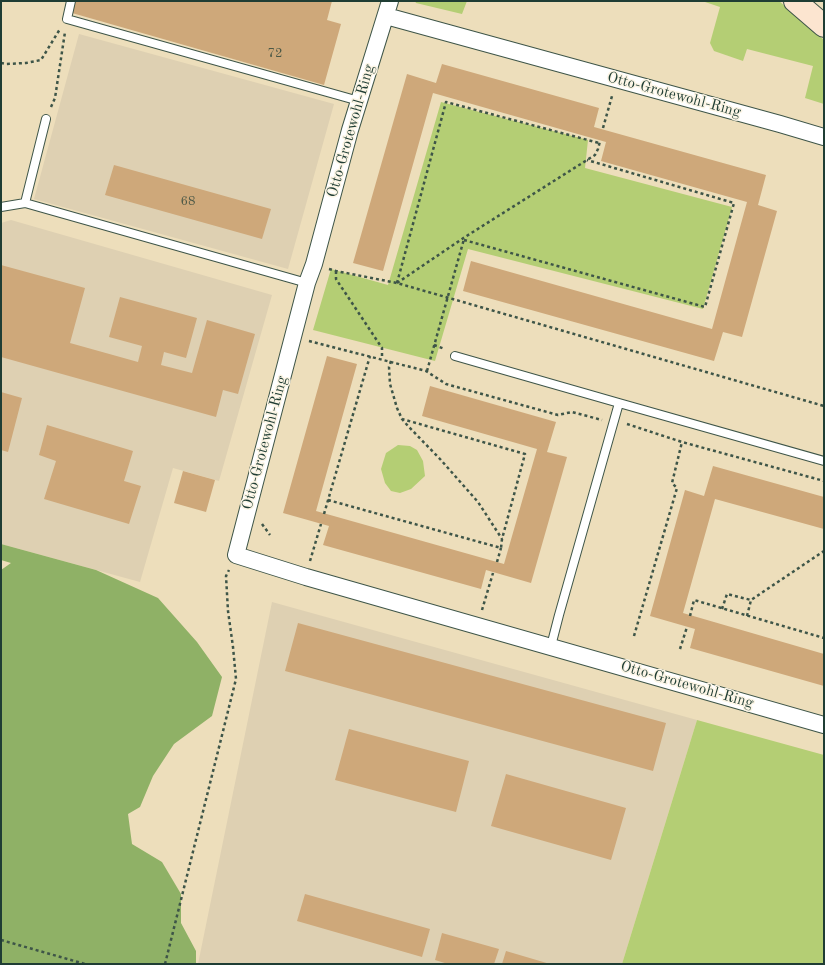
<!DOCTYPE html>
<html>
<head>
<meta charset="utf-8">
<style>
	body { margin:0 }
	#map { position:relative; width:825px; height:965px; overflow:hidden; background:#eddebb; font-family:"Old Standard TT",serif }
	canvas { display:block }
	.frame { position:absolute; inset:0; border:2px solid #1f3d34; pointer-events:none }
</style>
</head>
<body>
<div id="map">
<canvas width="825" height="965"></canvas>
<div class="frame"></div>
</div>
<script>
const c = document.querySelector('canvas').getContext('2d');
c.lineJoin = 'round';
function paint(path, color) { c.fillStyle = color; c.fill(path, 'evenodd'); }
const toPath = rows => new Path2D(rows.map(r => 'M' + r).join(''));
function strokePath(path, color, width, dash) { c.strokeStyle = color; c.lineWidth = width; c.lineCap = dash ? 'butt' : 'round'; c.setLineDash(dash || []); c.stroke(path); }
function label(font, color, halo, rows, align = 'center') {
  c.font = font + ' "Old Standard TT",serif'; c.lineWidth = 3; c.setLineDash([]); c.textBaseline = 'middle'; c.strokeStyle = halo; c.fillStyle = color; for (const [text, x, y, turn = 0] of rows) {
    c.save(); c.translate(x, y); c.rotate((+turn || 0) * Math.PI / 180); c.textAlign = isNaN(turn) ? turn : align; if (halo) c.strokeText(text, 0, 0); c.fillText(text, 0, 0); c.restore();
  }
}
const built = toPath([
	[79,34,334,104,288,269,34,199],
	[11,220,272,295,219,481,173,468,140,582,1,544,1,223],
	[272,602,697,720,622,964,198,964]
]);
const green = toPath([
	[415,1,467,1,462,14,416,3],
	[702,1,779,1,824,40,824,104,805,98,813,66,747,49,743,61,714,51,710,43,720,7],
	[441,102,588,140,585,168,732,207,703,309,468,249,435,361,313,330,331,269,388,285],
	[398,445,410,446,417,450,423,461,425,476,411,489,400,493,391,491,385,483,381,469,386,453],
	[697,720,824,755,824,964,622,964]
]);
const forest = toPath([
	[1,544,96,570,158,598,197,642,222,677,212,716,174,744,153,776,140,807,128,814,132,844,162,862,181,894,181,923,196,951,196,964,1,964,1,570,11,563,1,560]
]);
const building = toPath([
	[75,1,332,1,327,20,341,24,324,85,72,13],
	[442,64,599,108,594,127,766,175,758,205,777,211,742,337,723,332,714,361,463,291,471,261,712,329,747,202,601,161,606,142,433,93,383,271,353,263,407,74,436,83],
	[114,165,271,209,262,239,105,195],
	[1,265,85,288,70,343,138,362,142,346,109,337,120,297,197,318,186,358,164,352,161,365,192,373,207,320,255,334,238,394,223,390,216,417,1,357],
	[327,356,357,364,316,511,504,564,537,449,422,416,430,386,556,422,547,452,567,457,531,583,486,570,481,589,323,545,329,526,283,513],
	[1,392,22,398,8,452,1,450],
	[47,425,133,451,124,481,141,486,129,524,44,499,56,461,39,455],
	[713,466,824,497,824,529,715,499,683,613,824,654,824,686,690,648,695,629,650,616,685,490,704,496],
	[183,471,215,480,206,512,174,503],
	[298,623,666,723,653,771,285,671],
	[349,729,469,761,456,812,335,780],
	[506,774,626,808,611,860,491,826],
	[305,894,430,929,422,957,297,921],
	[442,933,499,949,494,964,448,964,435,960],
	[506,951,550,964,502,964]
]);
const path = toPath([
	[1,63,6,64,26,63,41,60,60,29],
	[51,107,55,98,65,32],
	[603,128,612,96],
	[464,240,705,307,734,203,587,160],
	[329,269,336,271,397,283,824,406],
	[336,271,336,279,382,348,382,359],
	[397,283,446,102,599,143],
	[397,283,465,237,595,155,598,149,600,141],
	[823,330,824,330],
	[309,341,426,371,446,384,558,415,572,412,602,420],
	[434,345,445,349],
	[391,361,389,367,390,384,397,408,402,419,408,426,440,459,478,502,502,539],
	[427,371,464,239],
	[627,424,682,442,824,481],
	[328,500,501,548,502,539,525,454,402,419],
	[324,514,370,356],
	[262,524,270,535],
	[310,561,321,524],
	[497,562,501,548],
	[722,609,727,594,751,600,824,551],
	[482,610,493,573],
	[690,616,694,600,824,638],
	[747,616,751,600],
	[634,636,677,488,672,483,682,442],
	[680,649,687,627],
	[1,940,85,964],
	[165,964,236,679,233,647,228,611,226,576,229,570]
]);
const lane = toPath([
	[71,1,67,19,359,101],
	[25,203,46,119],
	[1,207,25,203,307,283],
	[455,356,619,403,824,461],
	[551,646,559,615,619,403]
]);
const street = toPath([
	[390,1,350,130,314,264,307,283,236,555,306,577,824,725],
	[386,16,780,124,824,137]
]);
const secondary = toPath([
	[795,1,824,26]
]);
const numberNames = [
	["72",275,54],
	["68",188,202]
];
const streetNames = [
	["Otto-Grotewohl-Ring",674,95,15],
	["Otto-Grotewohl-Ring",351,131,-74],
	["Otto-Grotewohl-Ring",265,443,-75],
	["Otto-Grotewohl-Ring",687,685,16]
];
paint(built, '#ded0b2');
paint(green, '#b4ce74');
paint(forest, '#8fb166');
paint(building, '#cea87a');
strokePath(lane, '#3e5548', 10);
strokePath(street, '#3e5548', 18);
strokePath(secondary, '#3e5548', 24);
strokePath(path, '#3e5548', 2.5, [3, 3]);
strokePath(lane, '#fff', 8);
strokePath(street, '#fff', 16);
strokePath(secondary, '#fce5d0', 22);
label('13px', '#4b5846', null, numberNames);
label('15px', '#1f3d34', '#fcf5e5', streetNames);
</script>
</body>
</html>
